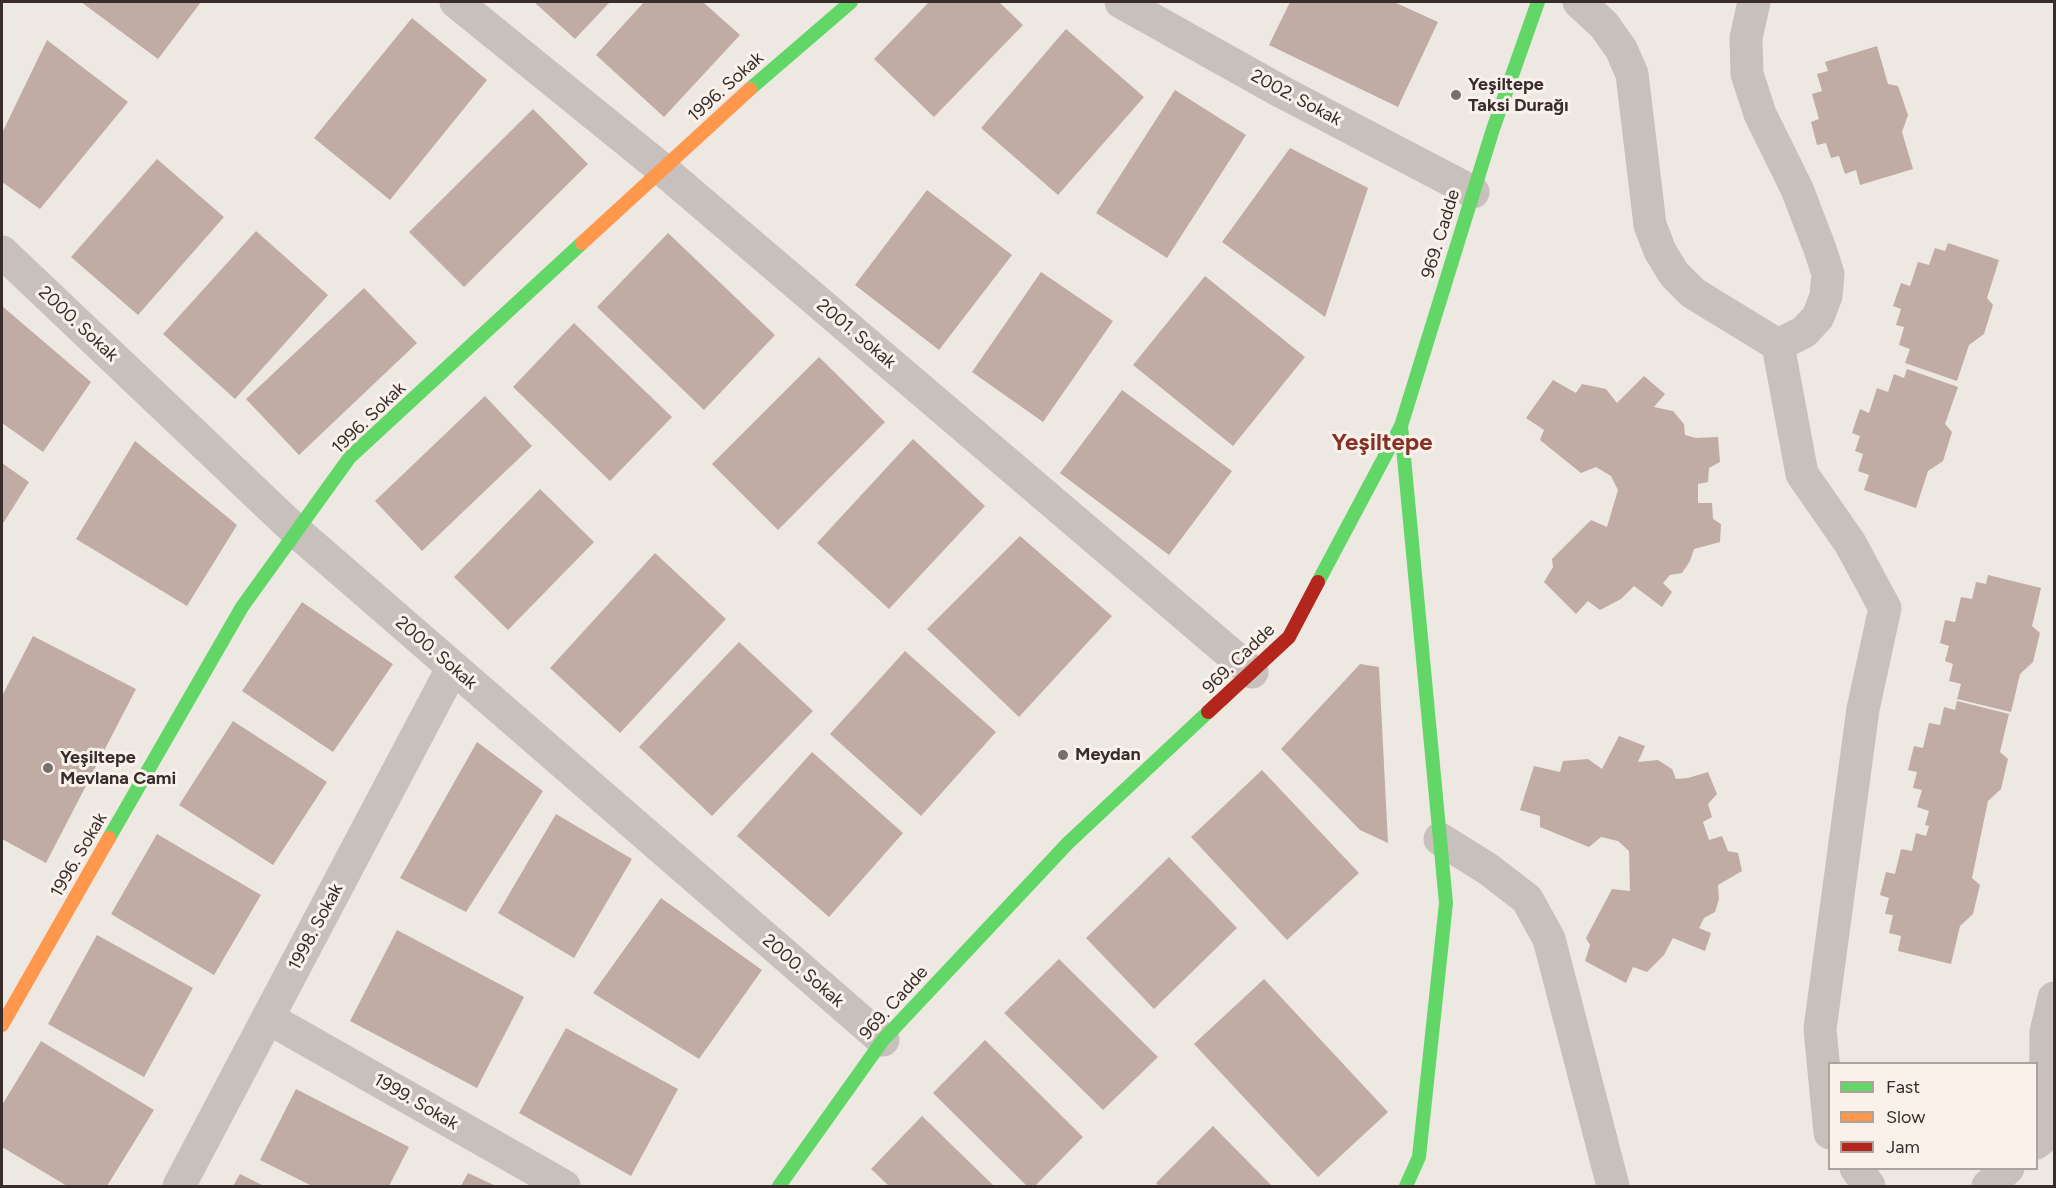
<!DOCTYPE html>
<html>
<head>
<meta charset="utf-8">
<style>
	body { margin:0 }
	#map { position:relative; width:2056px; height:1188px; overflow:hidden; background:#eee8e3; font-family:Figtree,sans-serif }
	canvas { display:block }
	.frame { position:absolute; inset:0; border:3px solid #382d2a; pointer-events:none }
	.legend { position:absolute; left:1828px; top:1062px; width:210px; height:108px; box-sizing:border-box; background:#faf1eb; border:2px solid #aca39e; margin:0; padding:8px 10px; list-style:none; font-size:18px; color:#382d2a }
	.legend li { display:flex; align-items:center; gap:12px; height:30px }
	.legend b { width:30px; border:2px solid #aca39e }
</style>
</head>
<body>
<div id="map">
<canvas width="2056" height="1188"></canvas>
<div class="frame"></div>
<ul class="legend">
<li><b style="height:8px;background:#63d668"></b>Fast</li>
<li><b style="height:8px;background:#ff974d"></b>Slow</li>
<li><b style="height:8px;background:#b3261e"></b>Jam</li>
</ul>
</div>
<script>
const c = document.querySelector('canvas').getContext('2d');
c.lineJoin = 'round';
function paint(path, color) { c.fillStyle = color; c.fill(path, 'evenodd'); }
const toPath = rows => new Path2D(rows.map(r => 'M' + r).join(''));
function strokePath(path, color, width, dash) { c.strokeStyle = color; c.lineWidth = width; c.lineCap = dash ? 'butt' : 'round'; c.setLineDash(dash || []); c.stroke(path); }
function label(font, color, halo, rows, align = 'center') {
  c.font = font + ' Figtree,sans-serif'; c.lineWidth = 6; c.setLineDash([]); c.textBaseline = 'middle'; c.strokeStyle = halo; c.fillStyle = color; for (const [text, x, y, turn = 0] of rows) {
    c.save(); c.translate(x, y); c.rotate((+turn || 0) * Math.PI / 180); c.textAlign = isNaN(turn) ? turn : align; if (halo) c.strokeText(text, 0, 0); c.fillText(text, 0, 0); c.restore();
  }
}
const building = toPath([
	[81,2,201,2,158,59],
	[534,2,610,2,575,39],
	[644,2,703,2,740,35,664,117,596,55],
	[929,2,999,2,1023,25,934,117,874,59],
	[1290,2,1394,2,1438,22,1398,107,1269,45],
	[412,18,487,80,390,200,314,138],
	[1066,29,1144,97,1058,195,981,128],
	[47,40,128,102,40,209,2,182,2,133],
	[1877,46,1888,84,1898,86,1908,115,1902,132,1913,169,1860,185,1856,170,1845,174,1839,156,1831,158,1826,143,1817,145,1811,122,1819,119,1812,94,1822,91,1817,74,1828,71,1825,62],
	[1175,90,1246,135,1167,258,1096,213],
	[533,109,588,164,464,287,409,232],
	[1290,148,1368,188,1325,317,1222,242],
	[157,159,224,217,138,315,71,257],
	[927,190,1012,255,939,350,855,285],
	[256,231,328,295,235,399,163,334],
	[668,233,775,335,704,410,597,307],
	[1948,243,1999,260,1987,298,1993,305,1984,334,1969,345,1957,381,1905,363,1910,349,1899,345,1904,327,1896,325,1901,309,1893,306,1901,283,1910,286,1918,262,1929,265,1935,248,1945,251],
	[1041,272,1113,321,1043,422,972,372],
	[1205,276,1305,357,1233,446,1133,365],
	[364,288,417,343,299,455,246,399],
	[2,306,91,382,43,452,2,423],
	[574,323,672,417,610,481,513,387],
	[819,357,885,422,778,530,712,464],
	[1907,369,1958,387,1945,424,1952,432,1943,461,1928,471,1916,508,1864,490,1869,475,1858,471,1863,454,1855,451,1860,436,1852,433,1860,409,1869,413,1877,388,1888,392,1894,374,1904,378],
	[1644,376,1665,394,1654,407,1673,411,1684,424,1685,435,1696,438,1718,437,1720,462,1709,468,1708,482,1698,484,1698,503,1712,503,1713,519,1721,524,1720,542,1694,549,1690,561,1682,573,1670,575,1663,583,1672,592,1662,607,1634,586,1621,599,1600,610,1588,601,1576,614,1544,582,1553,567,1552,559,1591,520,1607,527,1618,490,1611,476,1596,467,1581,473,1540,440,1544,430,1526,418,1553,380,1576,393,1582,384,1606,389,1617,403],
	[1122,390,1232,471,1169,555,1060,473],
	[485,396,532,446,422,551,375,501],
	[913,439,985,506,889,609,817,543],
	[135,441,237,525,187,606,76,539],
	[2,463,29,482,2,525],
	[540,489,594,542,508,630,454,577],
	[1020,536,1112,616,1019,717,927,629],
	[655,553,726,619,620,733,550,668],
	[1988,575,2041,588,2032,626,2040,633,2033,662,2020,674,2011,712,1957,699,1961,684,1949,681,1953,664,1945,661,1949,646,1940,643,1945,620,1955,622,1961,597,1972,599,1976,582,1986,584],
	[302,602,393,664,333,752,242,691],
	[33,636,136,689,46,863,2,839,2,696],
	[739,642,813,711,712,816,639,747],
	[905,651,996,732,921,816,830,734],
	[1360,664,1379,667,1388,843,1360,830,1281,749],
	[1957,701,2009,714,2000,752,2008,759,2001,789,1988,801,1972,878,1980,885,1973,914,1960,926,1951,964,1898,951,1901,936,1889,933,1893,915,1885,914,1889,898,1880,895,1886,872,1895,874,1901,849,1912,851,1916,833,1926,836,1929,826,1925,825,1929,811,1917,807,1922,790,1913,788,1917,772,1908,770,1914,746,1923,748,1929,723,1940,725,1944,707,1955,710],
	[233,721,327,782,273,865,179,805],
	[1619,736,1645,746,1638,762,1658,760,1672,769,1676,779,1688,778,1708,772,1717,794,1708,804,1712,817,1703,822,1709,840,1722,836,1728,851,1738,853,1742,871,1718,885,1719,899,1715,912,1704,918,1699,928,1711,933,1705,951,1673,938,1664,955,1647,972,1633,967,1626,983,1585,961,1590,945,1586,938,1612,889,1630,891,1629,851,1618,841,1601,837,1589,847,1540,827,1540,816,1520,810,1534,766,1560,772,1563,761,1588,759,1602,769],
	[477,742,543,791,466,912,400,878],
	[812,752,903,833,829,917,737,836],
	[1262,770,1359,873,1287,940,1191,837],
	[556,814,632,859,574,958,498,913],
	[157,834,261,895,214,975,111,914],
	[1169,857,1237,928,1154,1009,1086,938],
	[661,898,762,970,699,1059,593,993],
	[397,930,524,997,477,1088,350,1021],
	[97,935,193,988,144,1077,48,1024],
	[1059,959,1158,1057,1103,1110,1004,1013],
	[1264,979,1388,1112,1318,1177,1194,1044],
	[566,1028,678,1089,631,1176,519,1113],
	[985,1040,1083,1137,1035,1186,1027,1186,933,1093],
	[41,1041,154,1110,107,1186,67,1186,2,1147,2,1105],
	[296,1089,409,1147,389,1186,312,1186,260,1160],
	[922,1116,994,1186,889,1186,871,1169],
	[1213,1126,1272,1186,1159,1186,1156,1183],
	[468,1173,496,1186,461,1186],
	[240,1174,264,1186,233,1186]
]);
const street = toPath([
	[456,2,662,169,1252,672],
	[1121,2,1282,92,1473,192],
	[1579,2,1604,25,1621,49,1632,74,1650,225,1660,251,1674,274,1693,293,1778,345,1802,474,1850,543,1885,608,1863,709,1820,1029,1830,1133],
	[1754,2,1746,38,1747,74,1760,114,1797,189,1820,249,1828,274,1826,296,1818,317,1804,332,1778,345],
	[2,252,297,532,883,1040],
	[1440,839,1488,869,1527,899,1549,939,1613,1186],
	[268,1018,564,1186],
	[2036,1143,2045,1136,2046,1032,2054,998],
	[1856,1168,1869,1186],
	[179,1186,453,667],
	[1988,1186,2008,1168]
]);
const fast = toPath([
	[750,89,851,2],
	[1401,426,1446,903,1419,1157,1406,1186],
	[1318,582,1401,426,1493,129,1538,2],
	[109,838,242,607,350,457,582,243],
	[779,1186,883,1040,1068,843,1208,712]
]);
const slow = toPath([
	[582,243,750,89],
	[2,1025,109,838]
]);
const jam = toPath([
	[1208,712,1289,637,1318,582]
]);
const markers = [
	[1456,95,6,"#786e6b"],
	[1063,755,6,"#786e6b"],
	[48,768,6,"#786e6b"]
];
const poiNames = [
	["Yeşiltepe",1468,85],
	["Taksi Durağı",1468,106],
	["Meydan",1075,755],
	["Yeşiltepe",60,758],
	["Mevlana Cami",60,779]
];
const streetNames = [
	["1996. Sokak",726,87,-42],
	["2002. Sokak",1296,98,28],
	["969. Cadde",1441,234,-73],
	["2000. Sokak",78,324,43],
	["2001. Sokak",856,334,40],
	["1996. Sokak",369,418,-44],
	["2000. Sokak",436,653,41],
	["969. Cadde",1239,659,-44],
	["1996. Sokak",79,855,-60],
	["1998. Sokak",316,927,-62],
	["2000. Sokak",803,971,41],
	["969. Cadde",894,1003,-48],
	["1999. Sokak",416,1102,30]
];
const districtNames = [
	["Yeşiltepe",1382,443]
];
paint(building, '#c1aba5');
strokePath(street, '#c7c0bc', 33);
strokePath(fast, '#63d668', 14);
strokePath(slow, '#ff974d', 14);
strokePath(jam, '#b3261e', 14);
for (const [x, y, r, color] of markers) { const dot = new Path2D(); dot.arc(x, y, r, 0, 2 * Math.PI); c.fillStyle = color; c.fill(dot); strokePath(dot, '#faf1eb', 2); }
label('bold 18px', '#382d2a', '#faf1eb', poiNames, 'left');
label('18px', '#382d2a', '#faf1eb', streetNames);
label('bold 24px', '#843225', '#faf1eb', districtNames);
</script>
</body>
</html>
